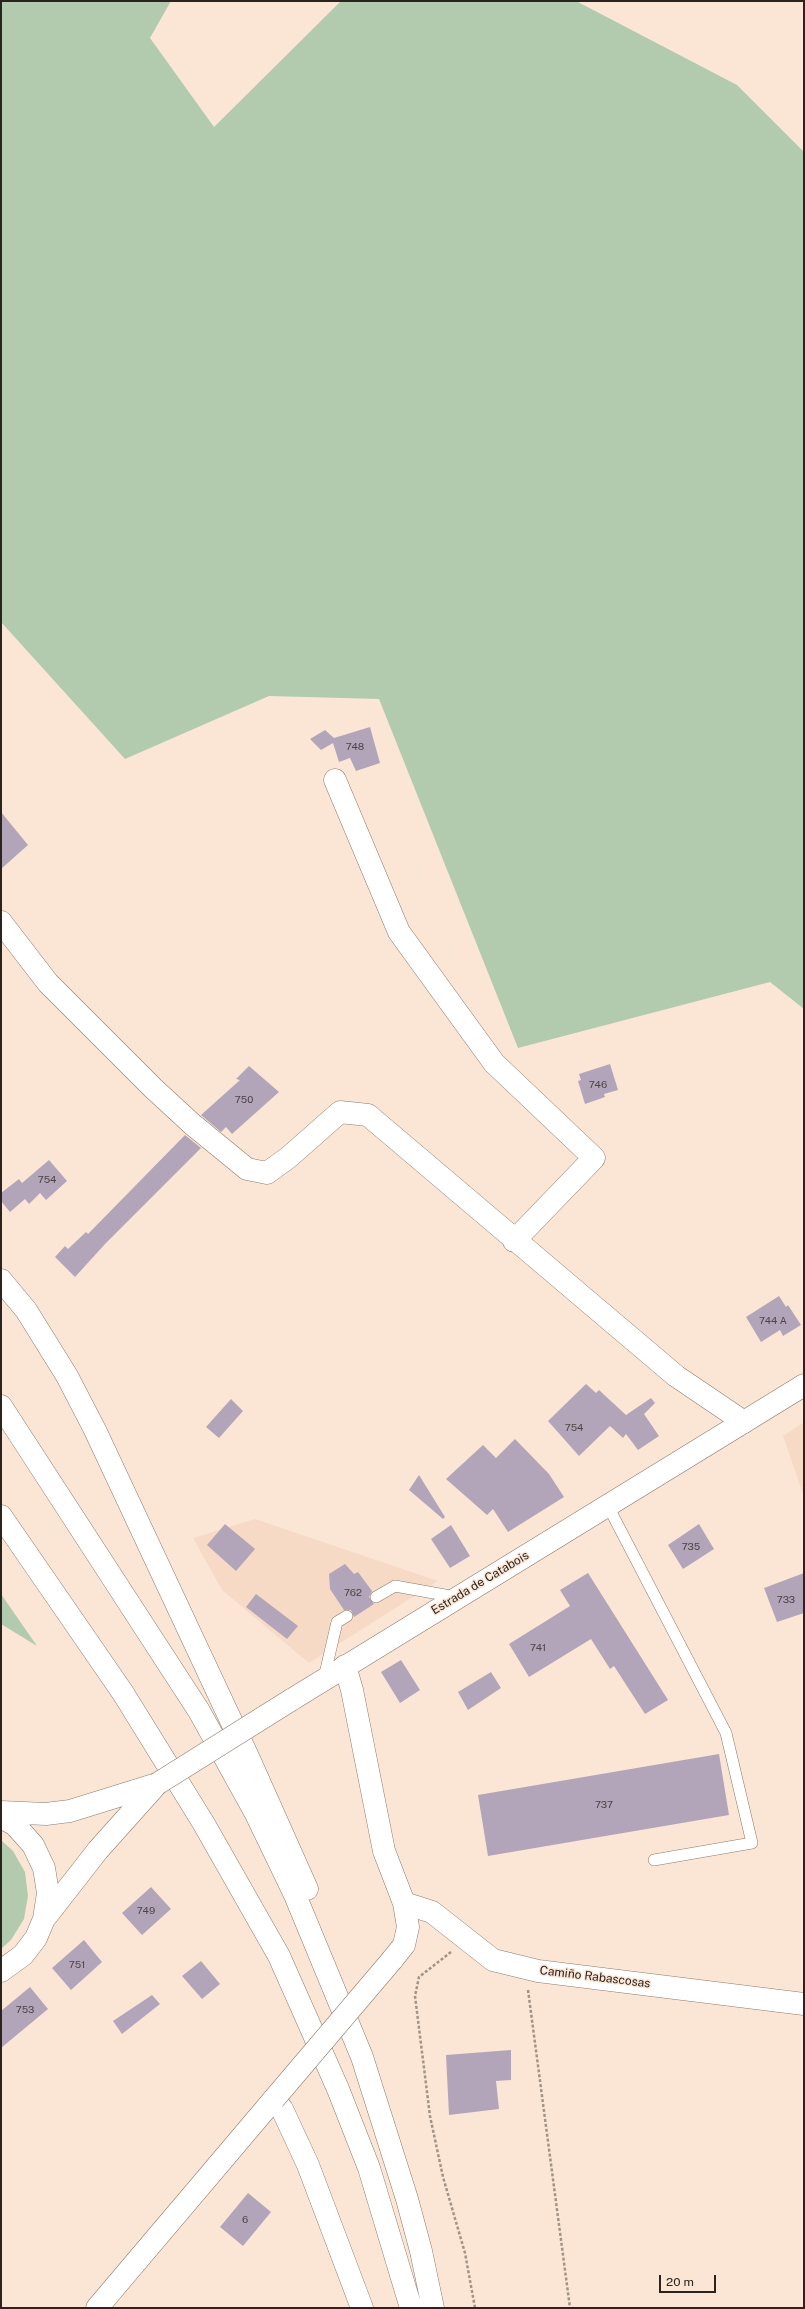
<!DOCTYPE html>
<html>
<head>
<meta charset="utf-8">
<style>
	body { margin:0 }
	#map { position:relative; width:805px; height:2309px; overflow:hidden; background:#fbe6d6; font-family:"Public Sans",sans-serif }
	canvas { display:block }
	.frame { position:absolute; inset:0; border:2px solid #2b241e; pointer-events:none }
	.scale { position:absolute; left:659px; top:2275px; width:57px; height:18px; box-sizing:border-box; border:2px solid #2b241e; border-top:0; padding-left:5px; font-size:12px; line-height:14px; white-space:nowrap; color:#2b241e; -webkit-text-stroke:3px #fbe6d6; paint-order:stroke }
</style>
</head>
<body>
<div id="map">
<canvas width="805" height="2309"></canvas>
<div class="frame"></div>
<div class="scale">20 m</div>
</div>
<script>
const c = document.querySelector('canvas').getContext('2d');
c.lineJoin = 'round';
function paint(path, color) { c.fillStyle = color; c.fill(path, 'evenodd'); }
const toPath = rows => new Path2D(rows.map(r => 'M' + r).join(''));
function strokePath(path, color, width, dash) { c.strokeStyle = color; c.lineWidth = width; c.lineCap = dash ? 'butt' : 'round'; c.setLineDash(dash || []); c.stroke(path); }
function label(font, color, halo, rows, align = 'center') {
  c.font = font + ' "Public Sans",sans-serif'; c.lineWidth = 3; c.setLineDash([]); c.textBaseline = 'middle'; c.strokeStyle = halo; c.fillStyle = color; for (const [text, x, y, turn = 0] of rows) {
    c.save(); c.translate(x, y); c.rotate((+turn || 0) * Math.PI / 180); c.textAlign = isNaN(turn) ? turn : align; if (halo) c.strokeText(text, 0, 0); c.fillText(text, 0, 0); c.restore();
  }
}
const built = toPath([
	[804,1422,804,1497,783,1436],
	[255,1519,438,1581,309,1663,222,1590,193,1538]
]);
const green = toPath([
	[1,1,171,1,150,38,214,127,341,1,576,1,737,85,804,152,804,1009,770,982,518,1048,379,699,269,696,125,759,1,622],
	[1,1594,37,1646,1,1624],
	[1,1840,13,1851,25,1872,28,1896,24,1919,11,1940,1,1949]
]);
const building = toPath([
	[370,727,380,763,356,771,350,758,339,762,333,743,321,750,310,739,325,730,334,738],
	[1,812,28,845,1,869],
	[610,1064,618,1090,604,1094,605,1097,585,1104,578,1081,581,1080,579,1074],
	[249,1066,279,1092,232,1134,226,1127,221,1132,201,1115,240,1080,236,1079],
	[185,1135,201,1148,106,1243,75,1277,55,1257,65,1246,68,1249,86,1232,88,1234],
	[49,1160,67,1181,46,1200,40,1193,29,1204,25,1199,10,1212,1,1201,1,1193,19,1179,22,1183],
	[779,1296,786,1307,788,1305,801,1325,783,1336,780,1330,761,1342,746,1317],
	[586,1384,596,1393,599,1390,626,1415,651,1398,655,1403,644,1414,659,1436,638,1450,626,1434,623,1438,610,1426,579,1456,548,1421],
	[231,1399,243,1411,219,1438,206,1427],
	[515,1439,549,1474,564,1497,508,1532,493,1509,487,1515,446,1479,483,1445,496,1458],
	[419,1475,445,1517,443,1519,409,1490],
	[225,1524,255,1549,236,1571,207,1545],
	[699,1524,714,1549,683,1569,668,1545],
	[451,1525,470,1556,450,1568,431,1539],
	[345,1564,354,1574,358,1572,372,1591,369,1597,374,1604,354,1617,351,1610,344,1610,330,1589,329,1574],
	[588,1573,668,1700,645,1714,614,1666,610,1669,591,1639,529,1677,509,1644,570,1606,560,1590],
	[804,1573,804,1613,777,1622,764,1588],
	[256,1594,298,1626,287,1639,246,1607],
	[401,1660,420,1690,400,1703,381,1672],
	[491,1672,501,1688,468,1710,458,1692],
	[719,1754,729,1815,488,1856,478,1795],
	[151,1887,171,1909,142,1935,122,1913],
	[84,1940,102,1962,71,1990,52,1968],
	[201,1961,220,1984,202,1999,182,1976],
	[30,1987,48,2009,1,2048,1,2011],
	[152,1995,160,2004,122,2034,113,2021],
	[511,2050,511,2080,496,2081,499,2109,449,2115,446,2055],
	[248,2193,271,2212,243,2246,220,2227]
]);
const path = toPath([
	[451,1952,419,1977,415,1996,430,2116,443,2177,465,2253,475,2308],
	[528,1990,570,2308]
]);
const lane = toPath([
	[608,1506,726,1733,752,1843,654,1860],
	[376,1597,395,1586,456,1597],
	[324,1678,337,1622,347,1616]
]);
const street = toPath([
	[335,780,399,932,494,1063,594,1158,514,1241],
	[1,922,48,983,153,1088,192,1124,247,1169,267,1173,289,1157,340,1112,368,1115,676,1376,744,1422],
	[345,1666,352,1690,384,1851,404,1903,408,1927,404,1945,392,1960],
	[404,1903,432,1912,493,1960,538,1971,804,2004],
	[97,2308,274,2099,282,2109,308,2165,362,2308]
]);
const secondary = toPath([
	[291,1700,804,1385],
	[1,1812,46,1814,70,1811,157,1784],
	[1,1817,15,1825,33,1845,44,1868,48,1893,44,1919,36,1938,23,1955,1,1971],
	[45,1918,98,1850,157,1784]
]);
const highway = toPath([
	[1,1280,26,1310,67,1376,95,1430,249,1759,307,1889],
	[1,1406,199,1711,256,1814,295,1895,362,2057,407,2199,421,2251,433,2308],
	[1,1516,123,1693,204,1824,279,1956,338,2089,369,2168,411,2308]
]);
const streetBridge = toPath([
	[274,2099,392,1960]
]);
const secondaryBridge = toPath([
	[157,1784,291,1700]
]);
const numberNames = [
	["748",355,747],
	["746",598,1085],
	["750",244,1100],
	["754",47,1180],
	["744 A",773,1321],
	["754",574,1428],
	["735",691,1547],
	["762",353,1593],
	["733",786,1600],
	["741",538,1648],
	["737",604,1805],
	["749",146,1911],
	["751",77,1965],
	["753",25,2010],
	["6",245,2220]
];
const streetNames = [
	["Estrada de Catabois",480,1583,-31],
	["Camiño Rabascosas",595,1977,7]
];
paint(built, '#f6dac5');
paint(green, '#b2cbae');
paint(building, '#b2a5b9');
strokePath(lane, '#8c7a6b', 12);
strokePath(street, '#8c7a6b', 23);
strokePath(secondary, '#8c7a6b', 23);
strokePath(highway, '#8c7a6b', 23);
strokePath(path, '#a29387', 2.5, [3, 2]);
strokePath(lane, '#fff', 11);
strokePath(street, '#fff', 22);
strokePath(secondary, '#fff', 22);
strokePath(highway, '#fff', 22);
strokePath(streetBridge, '#8c7a6b', 23, []);
strokePath(secondaryBridge, '#8c7a6b', 23, []);
strokePath(streetBridge, '#fff', 22);
strokePath(secondaryBridge, '#fff', 22);
label('10px', '#4d4445', null, numberNames);
label('12px', '#2b241e', '#fbe6d6', streetNames);
</script>
</body>
</html>
